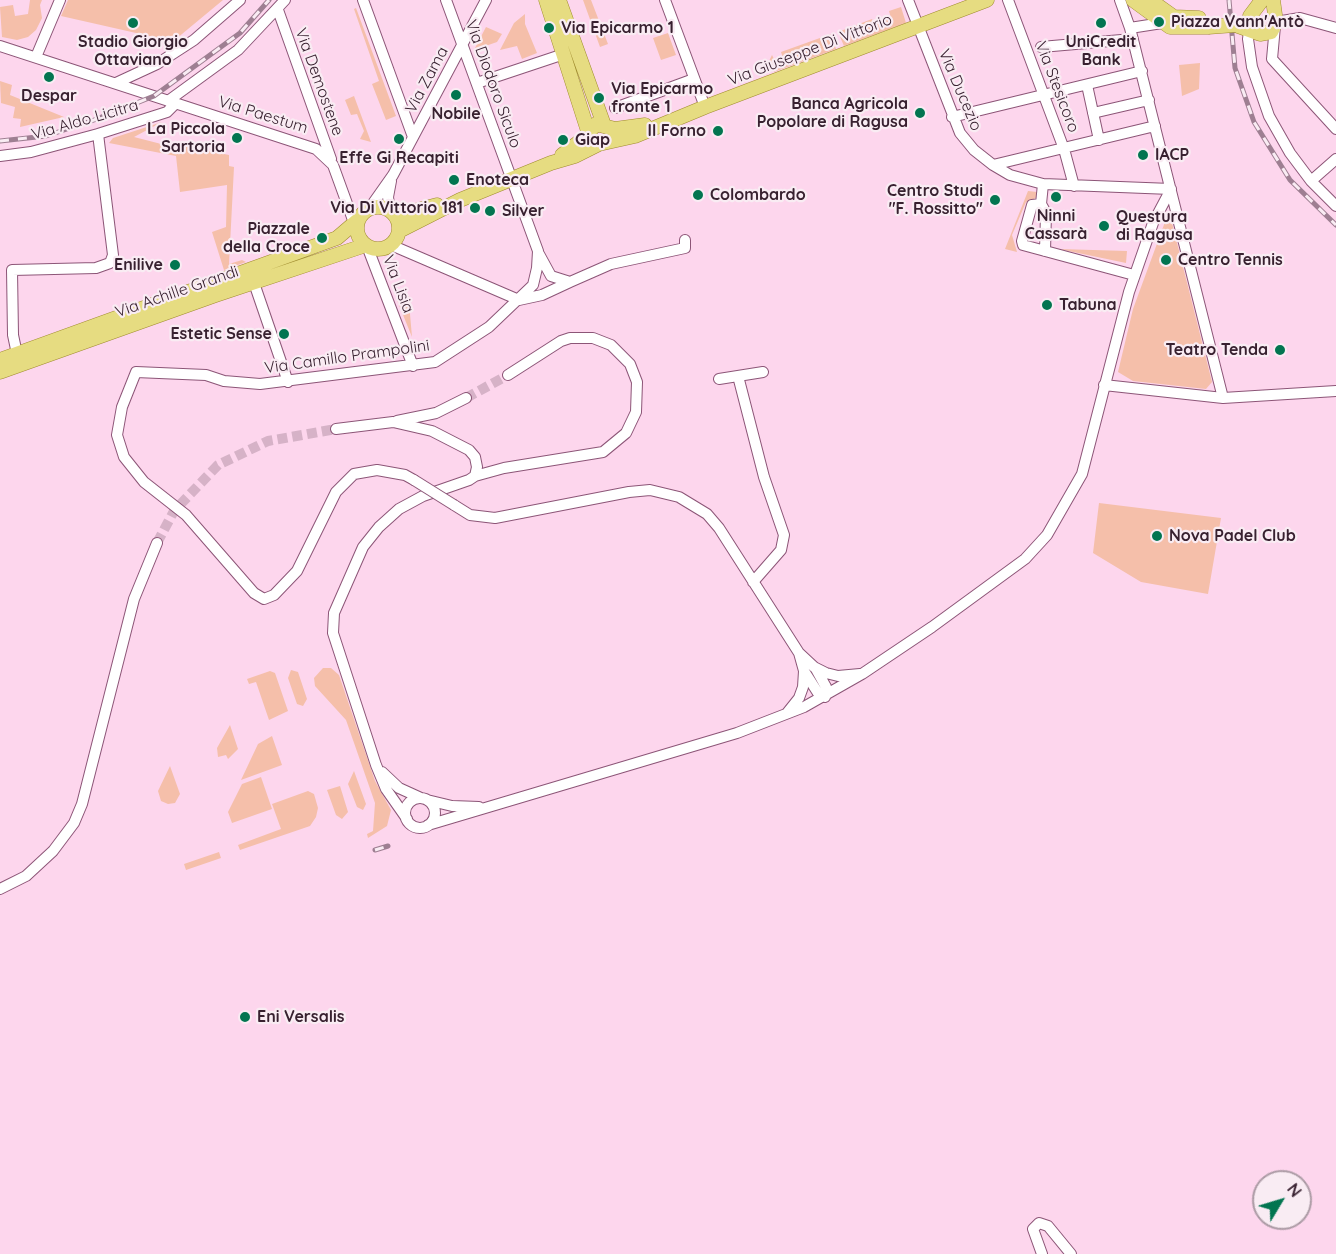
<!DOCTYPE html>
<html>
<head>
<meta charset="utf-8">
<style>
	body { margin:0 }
	#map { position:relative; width:1336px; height:1254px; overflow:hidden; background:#fdd6ed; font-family:Quicksand,sans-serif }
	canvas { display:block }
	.north { position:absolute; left:1252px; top:1170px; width:60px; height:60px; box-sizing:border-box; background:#f9ecf3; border:2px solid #ac9ba5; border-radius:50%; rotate:52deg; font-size:16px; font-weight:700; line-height:24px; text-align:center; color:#382130 }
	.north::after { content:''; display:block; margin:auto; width:21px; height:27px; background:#027550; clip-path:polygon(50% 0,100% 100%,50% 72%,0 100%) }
</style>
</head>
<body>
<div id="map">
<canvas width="1336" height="1254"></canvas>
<div class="north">N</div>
</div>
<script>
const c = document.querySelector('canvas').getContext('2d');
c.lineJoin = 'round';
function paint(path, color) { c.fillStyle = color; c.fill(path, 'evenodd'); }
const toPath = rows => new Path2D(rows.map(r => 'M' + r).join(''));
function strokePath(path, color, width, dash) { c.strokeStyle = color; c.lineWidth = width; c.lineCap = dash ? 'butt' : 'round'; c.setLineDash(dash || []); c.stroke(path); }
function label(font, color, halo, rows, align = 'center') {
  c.font = font + ' Quicksand,sans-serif'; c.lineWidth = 4.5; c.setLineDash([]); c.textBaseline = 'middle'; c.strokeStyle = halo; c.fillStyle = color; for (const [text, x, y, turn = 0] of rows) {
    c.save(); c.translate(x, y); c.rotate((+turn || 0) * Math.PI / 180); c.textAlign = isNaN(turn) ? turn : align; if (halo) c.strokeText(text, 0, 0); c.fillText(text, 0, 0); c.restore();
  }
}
const green = toPath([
	[30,0,42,0,40,5,42,18,36,30,28,37,17,40,2,37,0,7,13,5,15,16,28,14],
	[68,0,223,0,176,39,167,40,61,16],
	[583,0,591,0,608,44,600,47],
	[901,7,906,23,844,46,838,32,872,19,874,24,891,18,889,11],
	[356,8,396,116,386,120,372,84,379,81,354,9],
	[525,14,525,24,537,53,522,59,517,46,500,50,514,23],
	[486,27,502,34,497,42,474,50],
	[668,33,676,55,661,60,653,38],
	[831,34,836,49,774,72,769,61,772,55,775,61,783,58,781,52],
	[1200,63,1199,89,1182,96,1179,65],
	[0,81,12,85,10,95,64,117,20,127,21,119,13,118,15,107,1,103],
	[354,96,371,142,360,139,364,131,357,114,351,115,345,100],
	[162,122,134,137,169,146,176,144,229,155,229,166,234,167,229,264,242,260,246,262,224,270,212,232,226,227,227,185,180,192,176,156,109,143,113,138],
	[1028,191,1037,192,1036,198,1026,202,1012,235,1017,252,1005,249],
	[1169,211,1212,382,1206,389,1133,381,1118,372,1133,309],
	[1059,249,1127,251,1126,263],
	[409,296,410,314,412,337,397,300],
	[1099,503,1221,518,1208,594,1141,582,1093,553],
	[323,668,331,668,339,675,375,781,391,810,387,826,368,838,367,834,373,831,375,803,346,720,315,686,314,678],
	[291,670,298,672,307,699,303,706,297,704,288,678],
	[270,671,275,673,288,711,269,720,256,682,249,684,247,679],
	[230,725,238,749,228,759,226,755,218,757,217,748],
	[272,736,282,765,241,780,258,744],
	[170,766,180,794,175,803,168,804,161,801,158,791],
	[354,771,366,804,363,810,357,807,348,784],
	[261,777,272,809,232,823,228,812,242,784],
	[340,786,348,812,342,819,336,815,327,790],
	[308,791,314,794,318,808,316,817,310,826,240,850,238,845,281,829,272,804],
	[219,852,221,858,186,870,184,864]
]);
const minorTunnel = toPath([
	[466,398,508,375],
	[157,543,174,511,218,465,268,441,336,429]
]);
const minor = toPath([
	[363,0,413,137],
	[665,0,705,107],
	[908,0,960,133,974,150,993,165,1010,175,1043,184,1171,189],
	[1008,0,1064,149,1074,186],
	[1120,0,1130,28,1162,23],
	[278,10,331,159],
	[1276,22,1300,18,1336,28],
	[1250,24,1248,39,1252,67,1269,116,1290,153,1311,181,1336,206],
	[1275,26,1272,59,1336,129],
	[1130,28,1223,398],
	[0,46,316,149,333,165,357,231],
	[1041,47,1133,39],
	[36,57,60,0],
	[116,83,157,64,194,40,240,0],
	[477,83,564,54],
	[1087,85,1099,140],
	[168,101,238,50,285,0],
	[615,108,694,79],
	[1093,113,1149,100],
	[952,117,1142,71],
	[0,156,31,152,98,134,167,112,175,104],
	[993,165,1155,126],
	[1311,181,1336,159],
	[1043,184,1041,204,1046,213,1045,251],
	[1041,204,1032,205,1022,241,1023,245,1134,275],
	[369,209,393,175,486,0],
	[390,211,388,197,391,181],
	[391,245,519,300,542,295,570,282],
	[367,246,413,366],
	[539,254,551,276,570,282,611,264,685,248,685,240],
	[254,283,288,382],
	[17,354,13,335,12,270,96,268,110,263,113,255,98,134],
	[738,376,764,477,784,535,781,550,753,582],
	[719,379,763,372],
	[1104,385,1223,398,1336,391],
	[397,421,436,413,466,398],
	[336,429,393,422,432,431,469,450,475,457,477,467,475,476,469,480,423,496,399,509,379,527,363,547,334,613,333,633,376,765,386,789,407,819],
	[475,476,504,468,603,452,626,433,636,412,637,382,630,364,611,345,593,338,570,338,561,341,508,375],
	[414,480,405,475,377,470,354,474,336,492,297,571,274,595,264,599,254,593,186,515,144,482,124,457,117,435,122,407,136,372,206,375,224,381,260,384,435,362,489,327,533,285,537,268,538,251,446,0],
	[454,505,470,515,495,518,629,492,650,490,679,497,707,514,719,528,799,653,814,667,826,673,838,676,860,674],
	[804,671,818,693,825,697,826,687,816,669],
	[787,713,799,698,803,687,804,671,799,653],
	[382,772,399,788,421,798],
	'405 813a15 15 0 1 1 30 0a15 15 0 1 1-30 0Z',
	[427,800,452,806,479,807],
	[428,825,737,733,804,707,862,674,932,627,1025,559,1047,535,1082,474,1129,292,1153,223,1171,189],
	[0,889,26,876,53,851,74,823,82,804,134,599,157,543],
	[1042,1254,1033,1229,1039,1223,1048,1226,1071,1254]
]);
const major = toPath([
	[546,0,588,131],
	[559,0,604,125],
	[1133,0,1170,27,1208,27],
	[1150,0,1174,17,1199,18],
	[1235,25,1260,34,1271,32,1276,22,1273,0],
	[1254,31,1250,24,1250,16,1262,0],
	[562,155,583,139,596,124,615,129,645,125],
	'357 228a21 21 0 1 1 42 0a21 21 0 1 1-42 0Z',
	[393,213,403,214,437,205],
	[399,231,460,200,551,163,575,156,599,144,635,136,705,107,987,0],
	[0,360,337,238,358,220],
	[0,372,216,295,366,245]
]);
const rail = toPath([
	[1229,0,1235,68,1254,122,1290,180,1336,225],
	[0,141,46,136,94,120,154,96,240,33,269,0],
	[375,850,388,846]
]);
const minorBridge = toPath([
	[414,480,454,505]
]);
const majorBridge = toPath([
	[1208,27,1235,25]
]);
const markers = [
	[1159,22,6,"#027550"],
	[133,23,6,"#027550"],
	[1101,23,6,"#027550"],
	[549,28,6,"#027550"],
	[49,77,6,"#027550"],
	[456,95,6,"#027550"],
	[599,98,6,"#027550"],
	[920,113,6,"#027550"],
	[718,131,6,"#027550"],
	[237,138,6,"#027550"],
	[399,139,6,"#027550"],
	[563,140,6,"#027550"],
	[1143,155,6,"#027550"],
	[454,180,6,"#027550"],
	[698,195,6,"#027550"],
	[1056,197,6,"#027550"],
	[995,200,6,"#027550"],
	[475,208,6,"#027550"],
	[490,211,6,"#027550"],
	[1104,226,6,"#027550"],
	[322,238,6,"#027550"],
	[1166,260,6,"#027550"],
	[175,265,6,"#027550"],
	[1047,305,6,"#027550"],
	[284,334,6,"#027550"],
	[1280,350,6,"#027550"],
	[1157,536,6,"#027550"],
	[245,1017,6,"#027550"]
];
const poiNames = [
	["Piazza Vann'Antò",1171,22],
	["Via Epicarmo 1",561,28],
	["Stadio Giorgio",133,42,"center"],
	["Ottaviano",133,60,"center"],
	["UniCredit",1101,42,"center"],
	["Bank",1101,60,"center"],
	["Via Epicarmo",611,89],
	["fronte 1",611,107],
	["Despar",49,96,"center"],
	["Banca Agricola",908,104,"right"],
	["Popolare di Ragusa",908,122,"right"],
	["Nobile",456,114,"center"],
	["La Piccola",225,129,"right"],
	["Sartoria",225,147,"right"],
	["Il Forno",706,131,"right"],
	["Giap",575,140],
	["IACP",1155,155],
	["Effe Gi Recapiti",399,158,"center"],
	["Enoteca",466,180],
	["Centro Studi",983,191,"right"],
	["\"F. Rossitto\"",983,209,"right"],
	["Colombardo",710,195],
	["Via Di Vittorio 181",463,208,"right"],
	["Silver",502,211],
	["Ninni",1056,216,"center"],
	["Cassarà",1056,234,"center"],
	["Questura",1116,217],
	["di Ragusa",1116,235],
	["Piazzale",310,229,"right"],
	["della Croce",310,247,"right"],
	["Centro Tennis",1178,260],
	["Enilive",163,265,"right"],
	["Tabuna",1059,305],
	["Estetic Sense",272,334,"right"],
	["Teatro Tenda",1268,350,"right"],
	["Nova Padel Club",1169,536],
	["Eni Versalis",257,1017]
];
const streetNames = [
	["Via Giuseppe Di Vittorio",810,50,-21],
	["Via Zama",427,80,-62],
	["Via Demostene",319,82,70],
	["Via Diodoro Siculo",493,84,70],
	["Via Stesicoro",1057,87,69],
	["Via Ducezio",960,90,67],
	["Via Paestum",263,115,17],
	["Via Aldo Licitra",85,120,-16],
	["Via Lisia",398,284,69],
	["Via Achille Grandi",177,292,-19],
	["Via Camillo Prampolini",347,357,-8]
];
paint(green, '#f5bfaa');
strokePath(minorTunnel, '#d6b2c7', 10, [10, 5]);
strokePath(minor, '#8c5577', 12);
strokePath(major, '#9f8b2e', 15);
strokePath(minor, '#fff', 10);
strokePath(major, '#e6dc81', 14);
strokePath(rail, '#9e7f92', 5);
strokePath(rail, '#f9ecf3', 3, [9]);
strokePath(minorBridge, '#8c5577', 12, []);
strokePath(majorBridge, '#9f8b2e', 15, []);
strokePath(minorBridge, '#fff', 10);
strokePath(majorBridge, '#e6dc81', 14);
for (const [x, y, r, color] of markers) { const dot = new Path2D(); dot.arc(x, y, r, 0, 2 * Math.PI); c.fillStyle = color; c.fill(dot); strokePath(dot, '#f9ecf3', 2); }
label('bold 16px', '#382130', '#f9ecf3', poiNames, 'left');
label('16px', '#382130', '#f9ecf3', streetNames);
</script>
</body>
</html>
